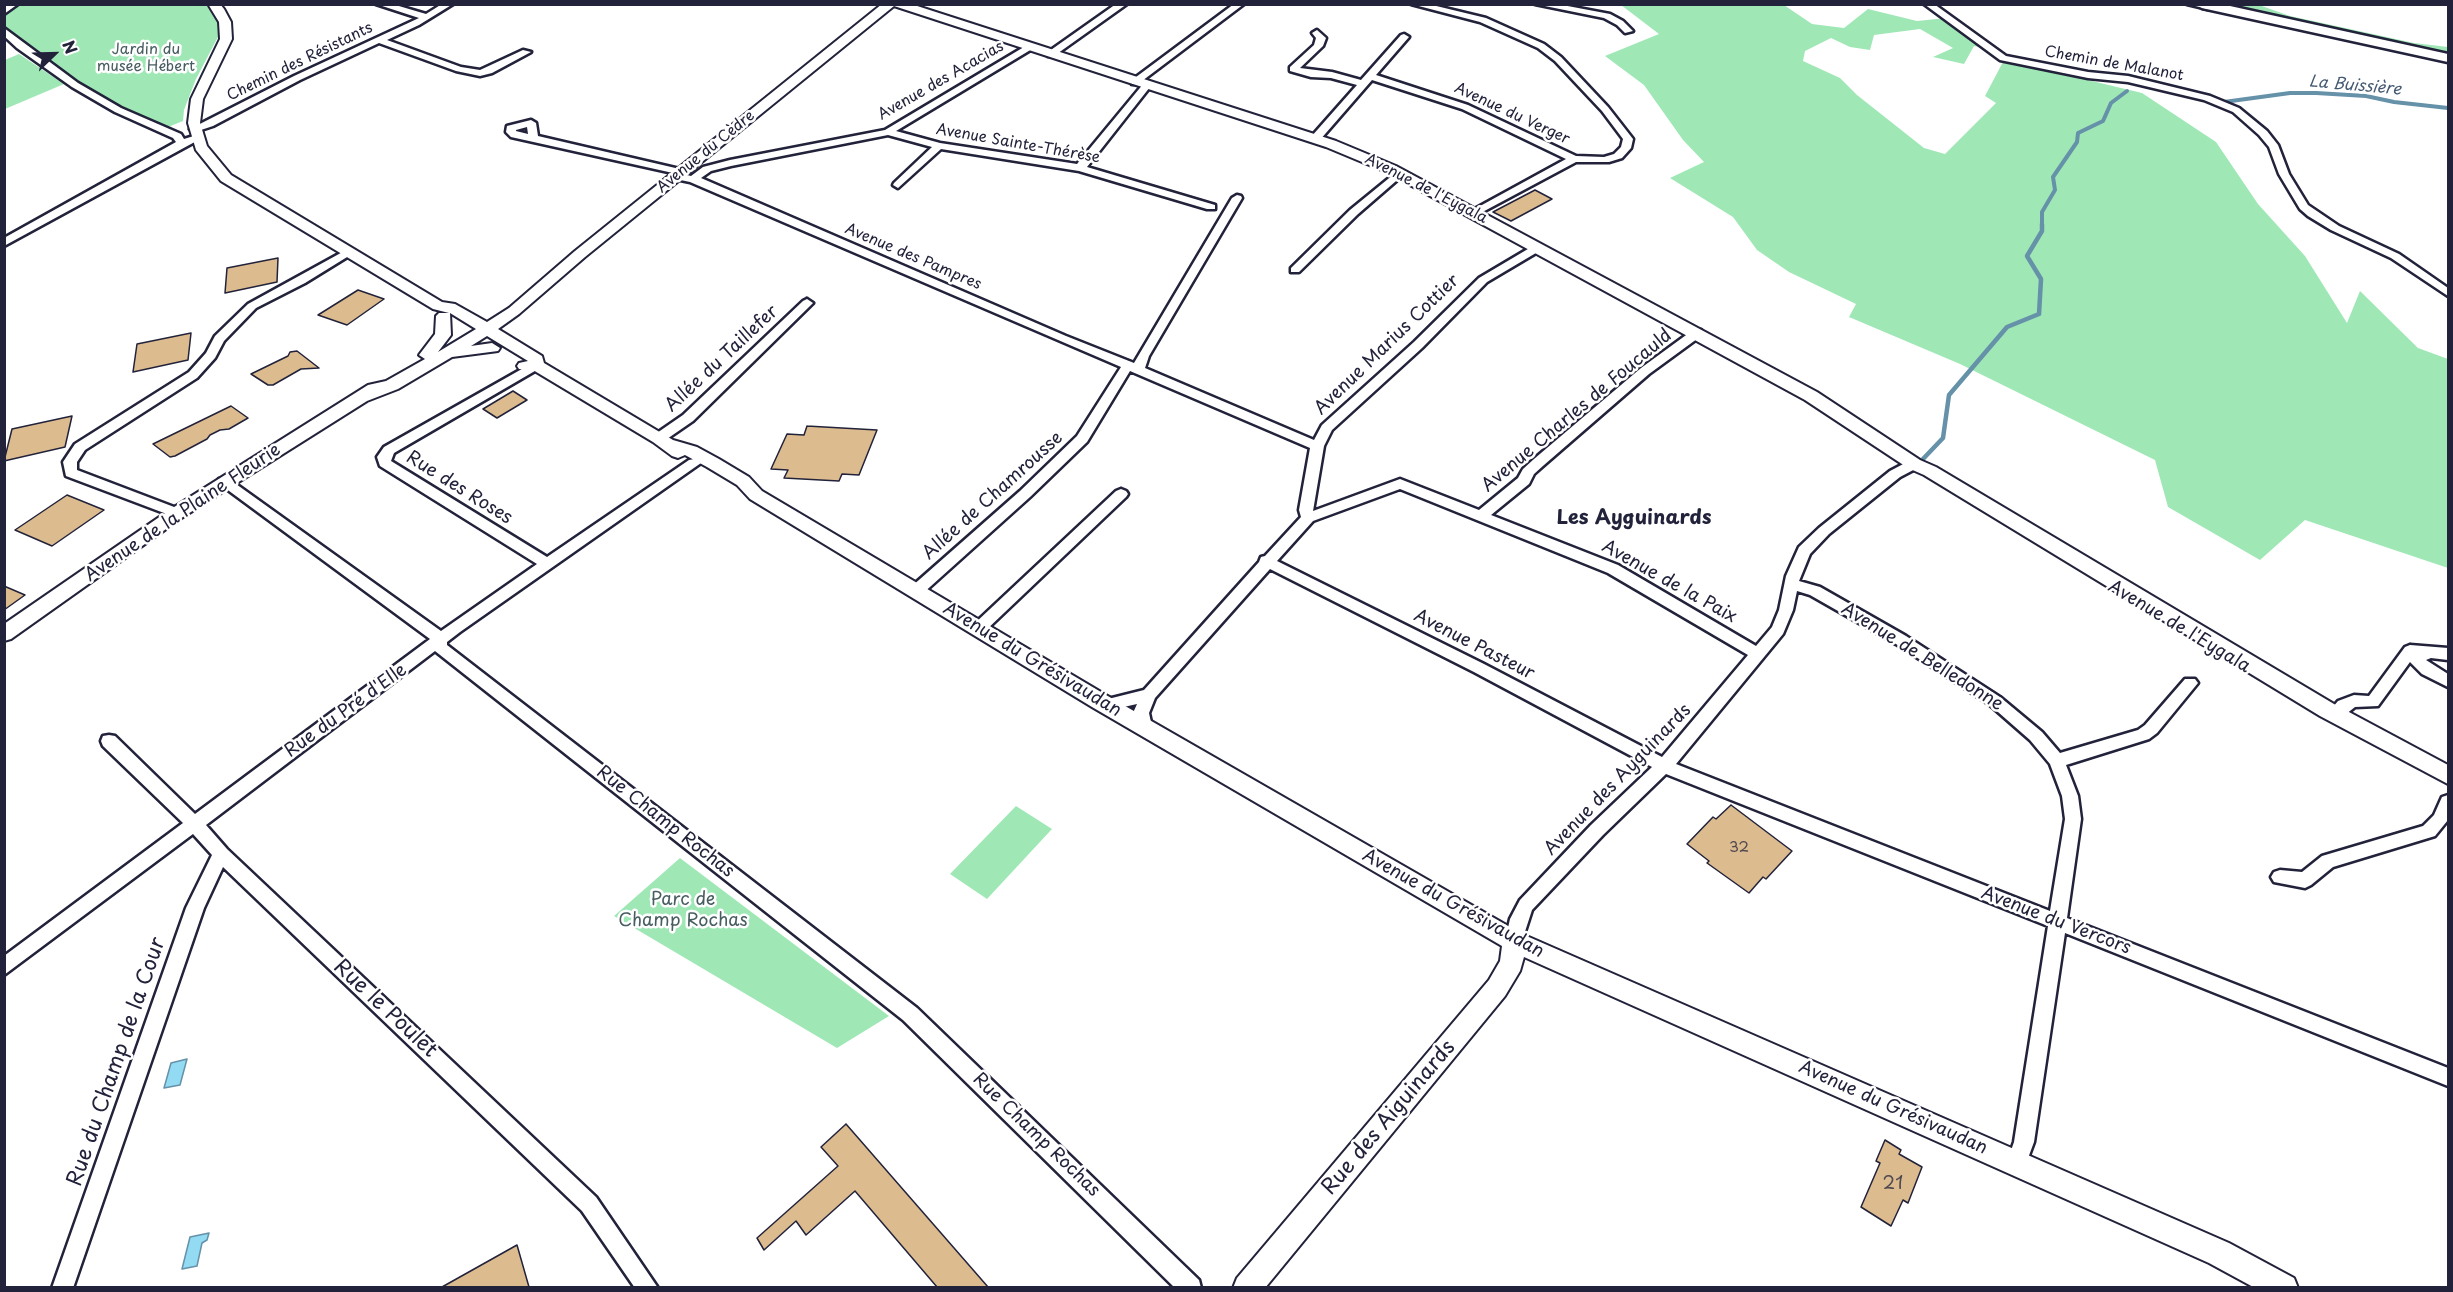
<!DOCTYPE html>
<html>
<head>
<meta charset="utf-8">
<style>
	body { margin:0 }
	#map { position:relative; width:2453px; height:1292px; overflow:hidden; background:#fff; font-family:"Playpen Sans",sans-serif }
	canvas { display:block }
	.frame { position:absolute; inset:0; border:6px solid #22223b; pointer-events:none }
	.north { position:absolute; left:24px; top:24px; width:60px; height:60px; -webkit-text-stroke:4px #fff; paint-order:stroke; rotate:67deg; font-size:16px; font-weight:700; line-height:24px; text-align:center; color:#22223b }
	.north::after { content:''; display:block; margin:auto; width:21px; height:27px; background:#22223b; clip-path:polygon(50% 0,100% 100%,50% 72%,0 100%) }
</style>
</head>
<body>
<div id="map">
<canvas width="2453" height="1292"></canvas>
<div class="frame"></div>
<div class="north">N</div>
</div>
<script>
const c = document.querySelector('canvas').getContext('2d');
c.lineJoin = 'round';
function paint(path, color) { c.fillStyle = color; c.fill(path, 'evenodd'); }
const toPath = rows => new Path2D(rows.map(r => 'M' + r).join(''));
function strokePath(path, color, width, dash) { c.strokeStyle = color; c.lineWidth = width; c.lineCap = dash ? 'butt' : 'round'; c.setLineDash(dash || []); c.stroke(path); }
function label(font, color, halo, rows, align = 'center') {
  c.font = font + ' "Playpen Sans",sans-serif'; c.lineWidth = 5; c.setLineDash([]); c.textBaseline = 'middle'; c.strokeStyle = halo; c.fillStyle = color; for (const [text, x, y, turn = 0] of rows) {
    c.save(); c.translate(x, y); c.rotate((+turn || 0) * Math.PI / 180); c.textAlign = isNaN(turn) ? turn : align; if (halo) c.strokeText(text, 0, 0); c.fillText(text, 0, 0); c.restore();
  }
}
const green = toPath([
	[18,4,206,5,220,23,219,35,196,79,184,110,183,121,168,127,123,108,84,88,37,56,5,27,5,14],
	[1621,5,1784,5,1812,24,1844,28,1868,9,1917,21,1956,17,2003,52,1974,46,1964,64,1933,57,1953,48,1920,29,1874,35,1870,50,1850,47,1831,38,1805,51,1803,61,1840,78,1857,95,1924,148,1945,154,1996,103,1985,96,2004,60,2142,93,2216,142,2258,204,2305,256,2347,323,2360,291,2418,348,2448,359,2448,568,2305,520,2260,560,2168,507,2155,460,1960,364,1849,317,1856,304,1789,272,1757,250,1733,217,1670,178,1704,162,1683,140,1644,85,1605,56,1659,34],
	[2218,5,2259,5,2290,16,2414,43,2448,47,2448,56],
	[19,54,64,84,5,109,5,60],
	[1016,806,1052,829,987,899,950,874],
	[680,858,889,1016,837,1048,614,916]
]);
const water = toPath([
	[187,1059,180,1085,164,1088,171,1063,187,1059],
	[209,1233,207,1240,202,1243,197,1266,182,1269,190,1237,209,1233]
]);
const streamFar1 = toPath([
	[2224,102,2290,93,2316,93,2366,96,2394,102,2448,108],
	[2042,225,2042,212,2055,190,2053,177,2077,142,2078,133,2103,121,2111,103,2127,91]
]);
const stream = toPath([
	[1923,459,1943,438,1949,395,2007,327,2039,314,2041,279,2027,256,2042,231,2042,224]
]);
const building = toPath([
	[1535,190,1552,199,1511,221,1493,212,1535,190],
	[278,258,277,282,225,293,227,268,278,258],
	[358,290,384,299,347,325,318,315,358,290],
	[191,333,188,360,133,372,137,344,191,333],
	[297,351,319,368,301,369,273,385,268,385,251,374,288,356,290,352,297,351],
	[513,391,527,400,497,418,483,409,513,391],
	[231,406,248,418,229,429,220,430,210,435,207,439,175,456,170,457,153,444,231,406],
	[72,416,65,447,4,461,12,429,72,416],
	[807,426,877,430,859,475,842,474,839,481,784,478,788,470,771,469,787,434,804,435,807,426],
	[67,495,104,510,52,546,15,530,67,495],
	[4,586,25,595,4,610,4,586],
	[1731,805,1792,851,1766,879,1763,877,1749,893,1707,863,1709,861,1687,844,1713,817,1716,819,1731,805],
	[846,1124,988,1287,937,1287,855,1191,806,1235,796,1221,764,1250,757,1238,838,1166,821,1147,846,1124],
	[1885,1140,1901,1150,1899,1154,1922,1167,1908,1203,1903,1200,1891,1226,1861,1207,1880,1163,1876,1161,1885,1140],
	[517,1245,529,1287,442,1287,517,1245]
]);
const minor = toPath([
	[8,4,18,4,4,14,4,7,8,4],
	[376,4,392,4,426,14,442,4,453,4,419,25,387,40,461,67,480,70,523,50,531,52,492,73,480,76,456,71,379,43,300,80,213,126,195,132,190,129,294,76,419,18,376,4],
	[1116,4,1127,4,1054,56,1048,56,1048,52,1116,4],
	[1234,4,1244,4,1138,84,1132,84,1132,80,1234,4],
	[1411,4,1428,4,1486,18,1544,44,1561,57,1608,107,1633,139,1631,148,1622,158,1609,162,1576,162,1475,216,1471,215,1471,211,1566,159,1462,109,1372,80,1319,141,1311,141,1311,137,1357,85,1331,78,1311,77,1290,71,1290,67,1314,45,1316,38,1312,33,1317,30,1326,38,1323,46,1300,68,1332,72,1361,80,1401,35,1404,34,1409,37,1376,75,1468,105,1576,156,1604,157,1614,154,1621,147,1623,139,1602,111,1555,61,1538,48,1480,22,1411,4],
	[1535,4,1557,4,1610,14,1623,21,1633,31,1625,33,1617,25,1604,18,1535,4],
	[1924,4,1934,4,2006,56,2088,72,2128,76,2210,96,2239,108,2267,131,2278,145,2289,174,2308,205,2339,226,2399,254,2448,288,2448,296,2391,258,2331,230,2308,216,2300,209,2279,174,2269,147,2259,135,2233,112,2204,100,2128,82,2088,78,2000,60,1924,4],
	[2187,4,2211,4,2212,6,2208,9,2187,4],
	[4,28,78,83,121,108,181,134,184,139,197,135,202,138,4,246,4,238,176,142,173,138,115,112,72,87,17,48,4,36,4,28],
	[1029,44,1034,47,1032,49,896,131,940,143,1077,164,1144,83,1147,82,1150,83,1150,87,1087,167,1215,205,1215,209,1207,209,1079,171,941,149,898,188,893,185,894,183,932,147,888,135,731,166,711,171,701,178,1066,336,1134,363,1232,198,1237,195,1241,196,1242,198,1149,356,1145,368,1314,440,1322,425,1414,342,1479,278,1533,246,1541,246,1541,250,1487,282,1422,348,1332,430,1324,446,1313,511,1400,479,1479,510,1518,478,1523,469,1534,459,1641,368,1693,330,1701,330,1701,336,1649,374,1544,465,1534,474,1529,484,1491,515,1618,565,1756,646,1772,627,1779,610,1786,576,1799,547,1819,528,1890,471,1909,461,1919,461,1921,464,1919,467,1900,477,1829,534,1810,554,1799,581,1820,587,1906,636,2000,697,2042,732,2060,753,2138,730,2145,725,2185,679,2195,679,2198,683,2157,733,2149,739,2066,765,2078,796,2081,819,2067,918,2448,1068,2448,1086,2065,933,2034,1142,2024,1169,2017,1172,2010,1169,2007,1162,2014,1142,2048,926,1666,774,1603,835,1532,910,1520,947,1514,949,1508,947,1505,941,1510,919,1520,900,1591,825,1652,767,1474,672,1270,569,1155,698,1149,713,1152,727,1150,731,1144,733,1138,731,1136,727,1133,713,1137,704,1106,711,1100,709,1098,705,1100,701,1144,690,1259,562,1261,557,1265,556,1301,517,1299,510,1310,448,1130,371,1087,442,1030,497,921,595,911,595,909,591,911,587,1020,491,1077,436,1121,367,690,182,671,178,670,176,673,173,511,137,506,132,507,126,531,120,536,123,538,136,684,170,683,174,691,176,703,167,730,160,885,130,1029,44],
	[527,127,528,134,516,131,516,130,527,127],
	[1400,489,1608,573,1748,655,1662,757,1484,664,1277,561,1313,521,1400,489],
	[1797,591,1810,595,1896,644,1990,705,2030,740,2050,764,2062,796,2065,819,2050,911,1676,764,1783,634,1793,610,1797,591],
	[1399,170,1403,171,1403,175,1358,214,1299,272,1291,272,1291,268,1350,210,1399,170],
	[348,249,354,252,352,254,305,283,256,308,224,341,215,358,197,378,85,450,77,462,77,470,182,510,184,513,182,516,172,516,66,476,63,462,75,444,189,372,206,353,215,336,248,304,348,249],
	[807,299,813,303,811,305,693,421,664,441,654,441,653,438,654,435,683,415,803,301,807,299],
	[536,361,540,362,540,368,394,453,391,461,547,557,689,460,694,459,701,463,460,632,447,642,447,645,917,1008,1199,1280,1201,1288,1175,1288,903,1020,435,651,206,825,227,849,596,1197,658,1288,635,1288,582,1211,223,867,204,908,73,1288,52,1288,186,908,212,855,193,834,4,975,4,956,183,823,103,746,101,741,103,736,109,735,115,736,195,814,430,639,217,482,219,479,229,479,441,631,537,564,380,466,377,457,384,447,536,361],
	[1121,489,1126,491,1128,494,1126,497,984,632,974,632,972,628,974,624,1116,491,1121,489],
	[2410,645,2448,648,2448,660,2431,658,2426,660,2448,674,2448,687,2422,674,2410,662,2378,706,2355,707,2341,718,2335,720,2329,718,2327,714,2338,701,2354,695,2369,696,2405,647,2410,645],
	[2448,795,2448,820,2435,836,2333,867,2311,885,2305,888,2274,882,2271,877,2274,872,2280,870,2302,872,2322,856,2423,826,2434,815,2442,797,2448,795]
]);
const tertiary = toPath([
	[208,4,220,4,224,9,231,22,232,39,203,99,200,123,207,146,231,175,442,302,455,304,487,322,509,308,575,251,882,4,911,4,1336,141,1396,166,1817,392,1920,460,1936,467,2334,704,2448,765,2448,784,2320,716,1924,475,1908,468,1805,400,1386,172,1326,147,894,6,585,257,519,314,498,329,542,356,544,363,673,440,697,447,719,459,749,477,762,491,1106,695,1522,934,2229,1243,2294,1278,2298,1288,2255,1288,2209,1263,1524,957,1520,971,1505,996,1265,1288,1233,1288,1237,1278,1489,980,1500,961,1502,946,1092,707,750,499,737,485,707,467,685,455,678,458,672,456,653,442,533,370,519,369,517,366,519,363,528,361,487,336,471,346,492,343,500,348,498,351,452,357,398,389,367,401,183,517,11,639,4,641,4,624,171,509,368,385,386,381,425,359,419,355,435,334,436,316,439,313,449,313,433,309,221,181,196,150,188,123,191,99,220,39,219,22,208,4],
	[450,313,476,329,438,352,451,335,450,313]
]);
const secondary = toPath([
	[2196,4,2221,4,2448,54,2448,62,2202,8,2196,4]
]);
const farParknames = [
	["Jardin du",146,50],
	["musée Hébert",146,67]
];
const farStreetnames = [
	["Chemin des Résistants",300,62,-26],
	["Chemin de Malanot",2114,64,10],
	["Avenue des Acacias",941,81,-30],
	["Avenue du Verger",1512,114,25],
	["Avenue Sainte-Thérèse",1018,144,10],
	["Avenue du Cèdre",706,152,-39],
	["Avenue de l'Eygala",1426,189,27],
	["Avenue des Pampres",913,257,23]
];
const numberNames = [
	["32",1739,848]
];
const farWaternames = [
	["La Buissière",2355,86,5]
];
const streetNames = [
	["Avenue Marius Cottier",1387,345,-44],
	["Allée du Taillefer",722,359,-43],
	["Avenue Charles de Foucauld",1577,411,-40],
	["Rue des Roses",459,488,32],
	["Allée de Chamrousse",993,496,-42],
	["Avenue de la Plaine Fleurie",183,513,-34],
	["Avenue de la Paix",1669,582,29],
	["Avenue de l'Eygala",2179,627,31],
	["Avenue Pasteur",1474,645,27],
	["Avenue de Belledonne",1922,657,32],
	["Avenue du Grésivaudan",1032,660,31],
	["Rue du Pré d'Elle",346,711,-36],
	["Avenue des Ayguinards",1618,780,-46],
	["Rue Champ Rochas",665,822,38],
	["Avenue du Grésivaudan",1453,904,29],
	["Avenue du Vercors",2056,921,21],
	["Avenue du Grésivaudan",1893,1108,24],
	["Rue Champ Rochas",1036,1135,44]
];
const parkNames = [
	["Parc de",683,900],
	["Champ Rochas",683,921]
];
const nearNumbernames = [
	["21",1893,1184]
];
const neighbourhoodNames = [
	["Les Ayguinards",1634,518]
];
const nearStreetnames = [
	["Rue le Poulet",385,1009,43],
	["Rue du Champ de la Cour",117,1062,-71],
	["Rue des Aiguinards",1389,1118,-50]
];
paint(green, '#9fe8b6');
paint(water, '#92dbf3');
strokePath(water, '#6591a9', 1.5);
strokePath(streamFar1, '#6591a9', 4);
strokePath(stream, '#6591a9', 4.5);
paint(building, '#dcbc8f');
strokePath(building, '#22223b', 1.5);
strokePath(minor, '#22223b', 5);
strokePath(tertiary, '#22223b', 4);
strokePath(secondary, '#22223b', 5);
paint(minor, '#fff');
paint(tertiary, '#fff');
paint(secondary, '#fff');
label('15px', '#485d60', '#fff', farParknames);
label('15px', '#22223b', '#fff', farStreetnames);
label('15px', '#504850', null, numberNames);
label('italic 16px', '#445a72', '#fff', farWaternames);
label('18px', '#22223b', '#fff', streetNames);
label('18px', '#485d60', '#fff', parkNames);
label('18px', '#504850', null, nearNumbernames);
label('bold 20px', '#22223b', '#fff', neighbourhoodNames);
label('21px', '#22223b', '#fff', nearStreetnames);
</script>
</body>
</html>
